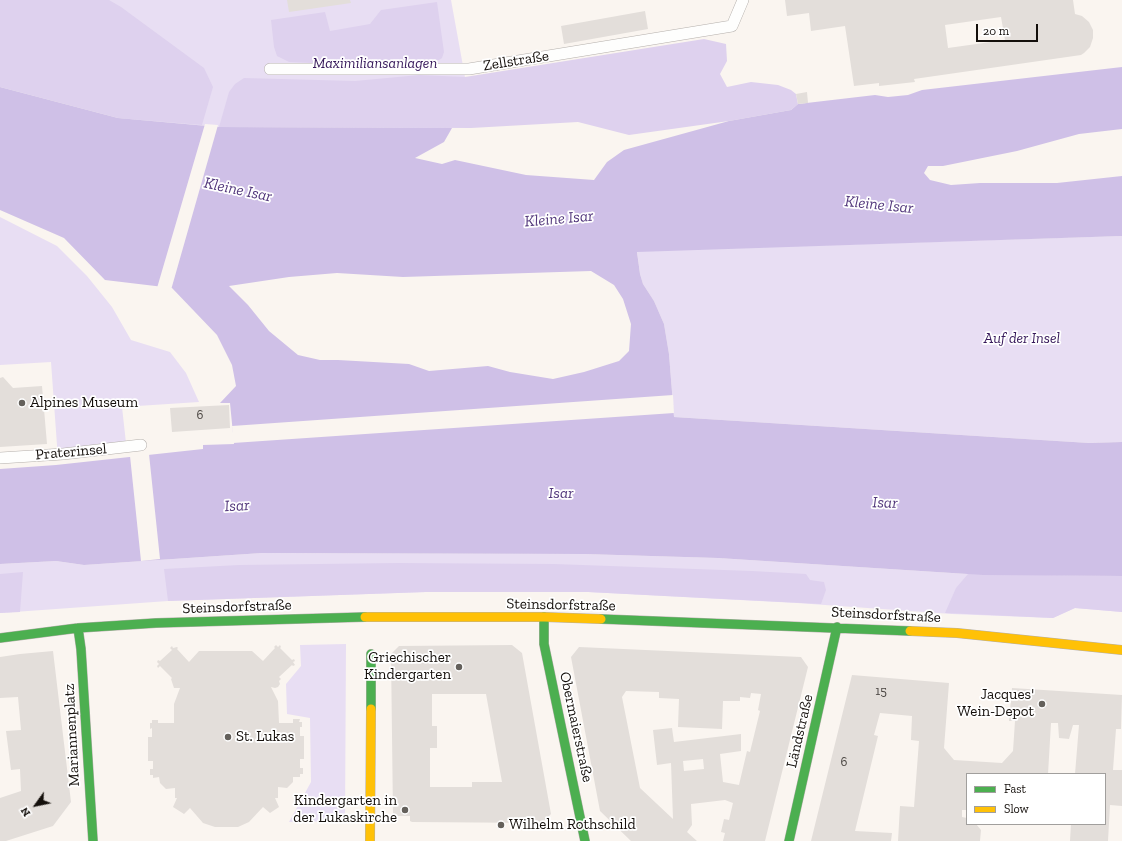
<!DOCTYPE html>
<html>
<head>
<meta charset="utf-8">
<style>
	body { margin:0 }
	#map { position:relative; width:1122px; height:841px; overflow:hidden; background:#faf5f0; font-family:"Zilla Slab",serif }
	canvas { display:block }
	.legend { position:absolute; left:966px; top:773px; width:140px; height:52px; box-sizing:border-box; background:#fff; border:1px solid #a19f9d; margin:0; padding:5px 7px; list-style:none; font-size:12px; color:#140f0b }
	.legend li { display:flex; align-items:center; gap:8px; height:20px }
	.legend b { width:20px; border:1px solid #a19f9d }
	.north { position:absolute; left:16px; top:785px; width:40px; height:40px; -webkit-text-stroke:3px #fff; paint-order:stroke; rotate:237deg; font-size:11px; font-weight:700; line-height:16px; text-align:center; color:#140f0b }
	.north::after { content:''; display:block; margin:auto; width:14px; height:18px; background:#140f0b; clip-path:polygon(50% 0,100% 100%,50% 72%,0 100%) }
	.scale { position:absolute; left:976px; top:24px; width:62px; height:18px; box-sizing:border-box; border:2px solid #140f0b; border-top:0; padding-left:5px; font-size:12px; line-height:14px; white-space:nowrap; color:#140f0b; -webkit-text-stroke:3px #fff; paint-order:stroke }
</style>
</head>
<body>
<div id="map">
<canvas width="1122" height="841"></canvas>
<ul class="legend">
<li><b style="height:5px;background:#4caf50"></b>Fast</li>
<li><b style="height:5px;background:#ffc107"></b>Slow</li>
</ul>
<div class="north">N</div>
<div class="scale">20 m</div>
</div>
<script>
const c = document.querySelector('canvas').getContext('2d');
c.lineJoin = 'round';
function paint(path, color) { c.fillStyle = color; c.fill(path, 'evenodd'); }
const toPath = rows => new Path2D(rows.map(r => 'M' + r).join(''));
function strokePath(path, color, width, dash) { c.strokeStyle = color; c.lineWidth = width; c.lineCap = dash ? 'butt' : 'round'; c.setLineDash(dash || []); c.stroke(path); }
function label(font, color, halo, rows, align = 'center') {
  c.font = font + ' "Zilla Slab",serif'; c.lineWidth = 3.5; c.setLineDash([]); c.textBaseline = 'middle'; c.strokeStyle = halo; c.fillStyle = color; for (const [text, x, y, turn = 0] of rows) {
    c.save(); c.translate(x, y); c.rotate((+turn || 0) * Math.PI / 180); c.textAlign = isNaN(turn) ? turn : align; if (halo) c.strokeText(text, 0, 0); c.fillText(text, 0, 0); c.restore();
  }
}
const green = toPath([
	[0,0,451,0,465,77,452,128,219,127,118,118],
	[0,217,57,246,87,276,112,307,131,340,170,352,186,373,199,402,122,407,127,452,58,459,51,362,0,365],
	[1122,236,1122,442,1089,443,674,417,669,354,664,324,654,301,643,284,640,274,637,251],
	[262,553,584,554,718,558,983,575,1122,576,1122,612,1075,608,1053,618,952,614,797,603,588,592,426,592,168,601,0,613,0,564,56,561,84,565],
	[346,644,345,821,289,822,311,782,310,718,287,714,286,684,301,666,300,645]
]);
const forest = toPath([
	[0,0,109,0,121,7,204,68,213,87,202,125,118,118,0,87],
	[437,2,444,52,442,58,439,60,412,59,312,63,289,62,277,56,274,47,271,20,325,12,330,31,370,24,381,10],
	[704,39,726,44,727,61,720,74,727,87,751,82,778,85,791,90,796,94,798,104,791,110,729,121,629,135,578,122,471,128,219,127,229,92,235,84,244,78,355,81,419,75,465,77],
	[398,563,554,564,752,571,806,574,810,580,824,582,826,590,821,604,588,592,426,592,168,601,164,569,239,565],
	[23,572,20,612,0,613,0,574],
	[968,574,1122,576,1122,612,1075,608,1053,618,945,613,956,588]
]);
const water = toPath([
	[1122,67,1122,129,1079,134,1017,151,943,166,928,166,924,173,930,180,951,185,980,183,1057,183,1122,176,1122,236,637,252,640,274,643,284,654,301,664,324,669,354,674,417,1089,443,1122,442,1122,576,983,575,718,558,584,554,262,553,84,565,56,561,0,564,0,469,56,465,203,449,203,445,234,444,230,403,220,403,236,386,232,365,217,335,172,288,105,280,64,238,0,210,0,87,118,118,219,127,452,128,444,142,415,158,442,164,455,160,526,175,594,180,607,162,624,150,729,121,791,110,798,104,875,95,888,97,908,95,922,90],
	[591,271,614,285,623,299,631,324,629,351,619,361,584,372,553,379,510,372,488,366,429,371,409,364,338,360,320,360,298,355,269,331,248,305,229,286,289,277,337,273,403,277]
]);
const pier = toPath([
	[205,124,218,125,171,290,157,288],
	[673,395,674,413,233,443,232,426],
	[149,454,160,559,141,561,130,456]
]);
const building = toPath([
	[287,0,350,0,351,3,289,12],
	[785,0,1073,0,1075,14,1082,16,1089,22,1093,30,1093,38,1090,47,1084,53,1081,55,914,79,915,82,879,86,879,83,854,86,845,26,811,31,809,13,787,16],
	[1001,17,1005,40,948,48,945,25],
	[645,11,648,29,564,44,561,26],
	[807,92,808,103,798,104,796,94],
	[3,377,13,388,42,386,47,444,0,447,0,378],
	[229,405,230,428,172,432,170,408],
	[276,645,278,647,280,645,281,647,280,648,292,660,294,659,295,661,293,662,295,665,293,666,292,665,279,677,281,679,279,681,280,684,278,687,275,688,271,687,278,701,279,723,293,723,293,719,300,719,299,722,302,722,302,727,300,727,300,736,304,736,304,759,300,759,300,768,303,768,303,774,300,774,300,777,293,777,293,782,287,788,278,787,278,798,275,798,279,807,270,813,263,807,249,822,238,827,215,827,203,823,190,808,184,814,173,807,177,798,175,798,175,788,166,789,160,783,159,777,153,778,153,775,150,775,150,769,153,769,153,761,148,761,148,737,152,737,152,728,150,729,150,723,152,723,152,720,158,720,158,723,174,723,174,704,180,688,174,688,171,679,172,678,160,666,158,668,157,666,159,664,157,662,158,660,160,661,172,650,170,648,172,646,173,648,177,647,178,648,177,649,189,662,199,651,252,651,263,661,275,648,274,647],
	[512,645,522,653,551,814,542,823,412,822,410,821,410,816,393,816,391,654,399,646],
	[432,694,486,694,502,782,472,782,472,787,430,787,430,748,437,748,437,726,432,726],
	[579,647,801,657,808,667,765,841,723,841,725,833,721,832,724,819,729,820,733,803,725,800,691,804,692,825,687,832,697,841,631,841,600,811,571,657],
	[626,691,659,692,659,698,679,699,678,727,722,729,723,701,740,701,740,697,750,698,751,693,761,694,758,710,760,711,750,752,747,751,739,785,723,782,720,754,741,751,741,734,674,742,672,728,653,730,657,765,671,763,673,819,640,788,622,697],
	[703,759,704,769,684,771,683,761],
	[53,651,71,802,53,826,6,841,0,841,0,798,21,791,20,769,11,770,6,731,21,730,18,697,0,698,0,657,20,654],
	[852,675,949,683,944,748,954,760,1002,763,1013,751,1015,721,1009,721,1012,688,1122,695,1121,729,1116,729,1113,770,1122,770,1122,806,1110,805,1108,841,1070,841,1071,824,1105,824,1105,774,1075,774,1079,725,1073,725,1069,739,1059,738,1058,723,1051,723,1048,774,967,774,967,810,962,810,962,817,967,818,967,824,976,824,981,830,980,841,898,841,900,806,914,807,919,741,911,740,912,716,880,713,874,735,878,736,855,831,892,833,891,841,811,841]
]);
const lane = toPath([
	[270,69,469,69,732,26,743,0],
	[0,458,63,454,141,445]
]);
const fast = toPath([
	[544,617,544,644,585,841],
	[601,619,910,631],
	[78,628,81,649,93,841],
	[0,638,78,628,156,623,365,617],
	[371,709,371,654],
	[789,841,837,627]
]);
const slow = toPath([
	[365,617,544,617,601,619],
	[910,631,957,633,1122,650],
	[370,841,371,709]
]);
const markers = [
	[22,403,4,"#64605b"],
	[459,667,4,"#64605b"],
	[1042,704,4,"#64605b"],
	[228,737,4,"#64605b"],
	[405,810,4,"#64605b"],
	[501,825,4,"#64605b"]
];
const numberNames = [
	["6",200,415],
	["15",881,691],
	["6",844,762]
];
const streetNames = [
	["Zellstraße",516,61,-9],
	["Praterinsel",71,452,-5],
	["Steinsdorfstraße",561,605,1],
	["Steinsdorfstraße",237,607,-2],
	["Steinsdorfstraße",886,615,3],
	["Obermaierstraße",576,727,78],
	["Ländstraße",800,731,-77],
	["Mariannenplatz",72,735,-93]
];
const parkNames = [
	["Maximiliansanlagen",375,64],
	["Auf der Insel",1022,339]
];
const poiNames = [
	["Alpines Museum",30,403],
	["Griechischer",451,658,"right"],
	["Kindergarten",451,675,"right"],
	["Jacques'",1034,695,"right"],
	["Wein-Depot",1034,712,"right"],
	["St. Lukas",236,737],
	["Kindergarten in",397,801,"right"],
	["der Lukaskirche",397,818,"right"],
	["Wilhelm Rothschild",509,825]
];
const waterNames = [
	["Kleine Isar",238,190,12],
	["Kleine Isar",879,205,6],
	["Kleine Isar",559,219,-5],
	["Isar",561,493],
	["Isar",885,503,2],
	["Isar",237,506,-3]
];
paint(green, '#e8def3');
paint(forest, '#ded1ee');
paint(water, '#cfc0e7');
paint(pier, '#faf5f0');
paint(building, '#e3deda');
strokePath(lane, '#b4afab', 12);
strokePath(fast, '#b4afab', 10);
strokePath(slow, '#b4afab', 10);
strokePath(lane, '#fefefd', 11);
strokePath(fast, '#4caf50', 9);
strokePath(slow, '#ffc107', 9);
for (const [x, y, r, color] of markers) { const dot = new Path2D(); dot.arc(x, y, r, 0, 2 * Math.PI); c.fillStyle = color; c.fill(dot); strokePath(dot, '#fff', 1.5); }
label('13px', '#494440', null, numberNames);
label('15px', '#140f0b', '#fff', streetNames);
label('italic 15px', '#36185a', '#fff', parkNames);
label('15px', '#140f0b', '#fff', poiNames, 'left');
label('italic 16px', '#53387c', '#fff', waterNames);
</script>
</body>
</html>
